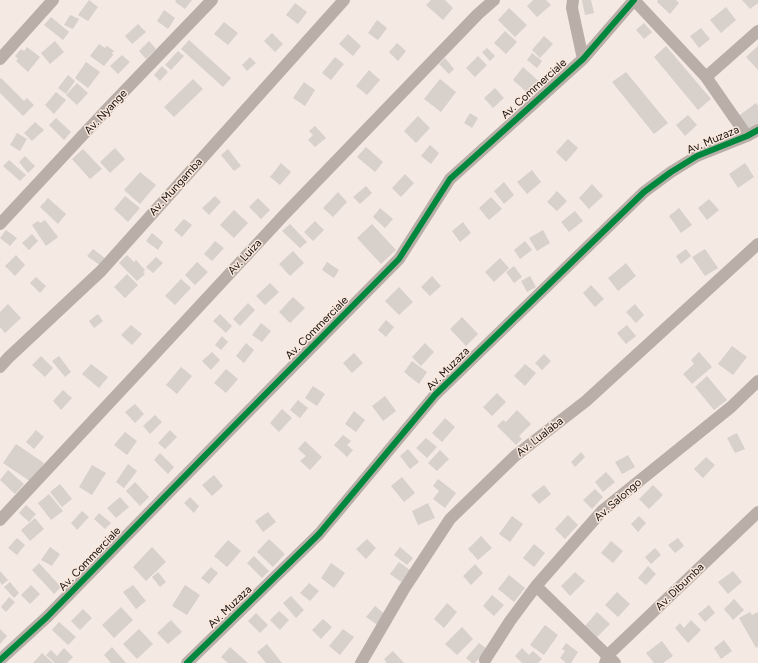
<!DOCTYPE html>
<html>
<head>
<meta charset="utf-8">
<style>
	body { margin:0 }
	canvas { display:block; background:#f4e9e3 }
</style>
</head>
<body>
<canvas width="758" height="663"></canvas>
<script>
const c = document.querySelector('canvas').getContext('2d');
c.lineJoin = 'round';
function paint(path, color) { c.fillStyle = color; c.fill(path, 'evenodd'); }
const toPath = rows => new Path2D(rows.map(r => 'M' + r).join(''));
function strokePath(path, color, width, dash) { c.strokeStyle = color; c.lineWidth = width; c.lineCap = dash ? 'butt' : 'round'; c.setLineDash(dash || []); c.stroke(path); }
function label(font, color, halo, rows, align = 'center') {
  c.font = font + ' Figtree,sans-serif'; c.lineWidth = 3; c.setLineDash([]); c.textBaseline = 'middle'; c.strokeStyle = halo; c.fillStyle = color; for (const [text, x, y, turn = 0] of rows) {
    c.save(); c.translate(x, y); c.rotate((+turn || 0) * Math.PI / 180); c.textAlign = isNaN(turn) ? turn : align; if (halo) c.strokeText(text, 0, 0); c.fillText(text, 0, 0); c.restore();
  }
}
const building = toPath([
	[89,0,98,7,88,21,78,15],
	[176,0,192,0,185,9,175,2],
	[431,0,445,0,453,8,443,20,426,5],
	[533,0,546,0,551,5,537,17,527,6],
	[582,0,591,0,594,13,585,15],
	[658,0,676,0,679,3,670,14,657,2],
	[742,0,758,0,758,3,750,9],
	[295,3,307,12,298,24,286,15],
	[726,7,736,20,721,33,710,20],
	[509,8,527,25,515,37,498,20],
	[164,10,175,18,168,29,157,21],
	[70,15,79,19,73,29,64,25],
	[51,17,69,32,63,40,44,25],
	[377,20,387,28,378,40,368,33],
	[224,22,238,33,228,45,214,34],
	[644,23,652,32,644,39,636,30],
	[138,24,146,32,132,44,125,36],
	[701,28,710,39,699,48,690,36],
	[505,31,517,42,506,54,494,43],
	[272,33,283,44,275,52,264,41],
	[348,34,361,46,353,56,339,44],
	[544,36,553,44,540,58,532,50],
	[189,40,231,78,223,87,181,49],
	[55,41,64,52,50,64,41,53],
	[149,41,156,49,146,59,139,51],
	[397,43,406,51,398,61,389,52],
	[99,44,105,48,107,46,114,51,112,53,113,55,104,66,90,56],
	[666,46,711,99,698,110,654,57],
	[758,46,758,70,746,57],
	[27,47,40,57,28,72,16,61,18,59,15,56,21,49,24,51],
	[487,48,495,56,490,61,482,52],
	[178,51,184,56,171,70,165,65],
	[532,53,542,61,537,68,527,60],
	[122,55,130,62,118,74,110,66],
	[478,56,487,65,475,77,466,68],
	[250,57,256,63,247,71,242,65],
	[335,57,344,64,331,80,322,73],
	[445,58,454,69,449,74,439,64],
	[86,62,100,72,88,88,75,78],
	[162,66,168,72,160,81,154,75],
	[523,67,542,84,531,96,513,80],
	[369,70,380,80,367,95,356,86],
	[626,72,668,123,654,134,612,82],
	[68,75,75,81,66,94,58,88],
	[1,78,24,101,27,98,34,105,23,116,0,93,0,79],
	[193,79,203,89,174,117,164,107],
	[440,79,456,92,441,112,424,99],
	[304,82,315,90,305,106,293,98],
	[77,83,88,93,77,105,66,95],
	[495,88,504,98,493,108,484,98],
	[56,92,66,100,54,114,45,105],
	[756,103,758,106,758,125,748,133,737,117],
	[470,113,478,118,472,128,464,123],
	[688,115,697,125,685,136,676,125],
	[418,116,430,128,416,143,404,131],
	[56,118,71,132,64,140,49,125],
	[35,122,44,130,32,141,24,133],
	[315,126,326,138,315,147,308,140,313,135,309,131],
	[17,133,27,139,20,151,10,145],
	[568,139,578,148,566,162,556,152],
	[430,145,439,153,431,164,421,156],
	[366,147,383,162,375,172,357,157],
	[115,148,125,159,110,173,100,162],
	[83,149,102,169,90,179,72,159],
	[228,149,241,166,234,171,221,155],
	[25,156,35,166,28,173,19,162],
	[9,160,26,175,20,181,3,166],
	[281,163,291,172,280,185,270,177],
	[745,163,754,177,738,188,729,174],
	[532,170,541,182,527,194,517,182],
	[140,172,156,185,140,204,124,190],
	[405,174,414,183,401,197,392,188],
	[504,182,514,195,504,204,494,191],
	[592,184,603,196,589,209,579,198],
	[366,186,372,193,360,204,353,197],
	[557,191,567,201,557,211,547,202],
	[338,192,347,202,333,217,323,208],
	[125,196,140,208,128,222,114,209],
	[215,196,221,202,209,215,202,208],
	[491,197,502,209,489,220,479,208],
	[48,198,66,214,58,224,40,207],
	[258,198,270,210,261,219,249,207],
	[709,199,719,210,707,220,698,208],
	[380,208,393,219,385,228,373,217],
	[679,208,692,225,681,233,669,216],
	[234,210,248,223,234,238,220,225],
	[575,211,583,221,569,232,561,222],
	[184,219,192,225,182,237,174,230],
	[45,220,58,237,46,246,32,225,38,221,40,223],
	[315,221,324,230,313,241,304,232],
	[463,222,471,233,460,242,452,231],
	[290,224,307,242,300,248,282,231],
	[372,224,396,250,381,264,357,238],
	[6,230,17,238,10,246,0,238],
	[543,230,550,243,537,251,529,238],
	[152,233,163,242,158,250,146,241],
	[32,234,38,241,29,250,22,243],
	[215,241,224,248,212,261,204,254],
	[525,241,532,250,520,259,514,250],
	[93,249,106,259,101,266,87,256],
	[686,249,691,256,681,264,676,256],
	[705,249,718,268,705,276,692,257],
	[293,251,304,263,290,276,279,264],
	[16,255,25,265,15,276,5,266],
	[127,255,134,262,136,260,145,270,143,272,145,274,137,281,119,263],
	[156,257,163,263,153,273,146,267],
	[500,258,509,268,494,282,485,272],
	[197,262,208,272,195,285,185,275],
	[327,262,339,270,334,278,322,270],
	[626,263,636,276,618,291,608,278],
	[514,266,522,277,514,283,506,272],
	[127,274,138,285,125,298,114,287],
	[432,276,441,286,430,296,421,287],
	[530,276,536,287,527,292,521,281],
	[36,277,46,286,40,293,30,283],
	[181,279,191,288,175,305,165,296],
	[270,283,279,292,265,305,256,296],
	[591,285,604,299,595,307,583,293],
	[399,287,413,302,399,315,385,301],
	[293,297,305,308,290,323,279,312],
	[248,303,255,310,240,326,233,319],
	[8,304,21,318,5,333,0,327,0,312],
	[635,304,644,315,636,323,626,312],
	[98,314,103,321,94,328,89,321],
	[220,314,232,326,226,333,213,321],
	[462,317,478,334,466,346,450,329],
	[386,320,394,327,386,337,378,330],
	[261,323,271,331,262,342,252,335],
	[131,325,142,334,132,345,121,335],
	[627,325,636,336,626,344,617,333],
	[222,336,228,342,221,350,215,345],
	[246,343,254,350,244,363,236,356],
	[425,343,434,352,421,366,412,357],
	[732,346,747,357,733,375,718,364],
	[212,352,220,360,211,370,202,361],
	[699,352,712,367,692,384,683,374,694,364,691,360],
	[354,353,363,363,352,373,343,363],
	[544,354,551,361,542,370,535,363],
	[41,356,53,368,45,377,32,365],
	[59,356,71,372,65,377,52,361],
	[412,361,427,372,419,384,404,372],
	[91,364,108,377,99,388,82,374],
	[525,364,536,373,525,386,514,376],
	[181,367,192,376,177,394,166,385],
	[226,369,238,379,226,393,214,383],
	[707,376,727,400,714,410,695,387],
	[313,386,325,394,317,406,305,398],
	[63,390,72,398,61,410,53,401],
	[497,393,506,402,492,416,483,407],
	[385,396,396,411,383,421,372,406],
	[298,400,308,408,300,418,290,410],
	[135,404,144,414,135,423,125,412],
	[282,409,292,418,279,432,270,423],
	[517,410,531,424,519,436,522,439,516,445,497,426,503,420,506,422],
	[354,411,365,420,356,432,345,424],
	[155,415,162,422,150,434,143,426],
	[445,418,455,427,442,442,432,433],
	[36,430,44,437,34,449,26,442],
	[170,430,177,437,165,449,158,443],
	[125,432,137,441,127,455,114,445],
	[737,433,745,449,735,453,727,438],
	[343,435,351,441,347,445,353,450,347,457,334,445],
	[426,438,437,447,427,458,416,448],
	[305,441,322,457,310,470,300,461,306,456,298,449],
	[16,444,44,463,31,482,3,463],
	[408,449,419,462,410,469,400,456],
	[440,450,449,459,437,471,428,463],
	[581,452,585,457,575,467,571,462],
	[160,453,174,467,168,474,154,460],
	[628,455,635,467,622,474,615,462],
	[706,457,715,465,703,478,694,469],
	[128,464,137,471,124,488,116,482],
	[92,465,106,473,92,495,79,487],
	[8,470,24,484,15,494,0,480],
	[606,472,615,482,603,492,595,482],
	[214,475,223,486,212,496,202,485],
	[402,477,415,493,404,502,391,486],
	[438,479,456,493,445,508,433,499,439,491,433,486],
	[135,482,149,497,140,506,126,491],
	[60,484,72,499,62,507,50,492],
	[544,485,551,494,539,504,531,495],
	[653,485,663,495,649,509,639,499],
	[595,489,603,497,592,509,583,500],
	[49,494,63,511,51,520,38,503],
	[120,497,129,507,116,518,107,508],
	[190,497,199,506,194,513,184,503],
	[428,503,435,518,418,525,412,511],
	[26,505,36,514,29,522,19,513],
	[82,511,89,517,77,530,71,523],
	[268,512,276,522,263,532,255,521],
	[99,513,111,523,105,529,94,519],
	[568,515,578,525,565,539,555,529],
	[512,516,523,524,510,542,499,534],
	[639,516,646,523,638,532,631,524],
	[35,518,44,529,30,541,21,530],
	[481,536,492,548,478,560,468,549],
	[17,538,25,545,17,555,8,548],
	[678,538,684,546,675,553,668,545],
	[269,539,285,554,273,567,257,552],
	[367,539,376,548,366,559,356,549],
	[228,540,241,551,227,567,214,556],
	[611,541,623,551,613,563,601,553],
	[534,544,545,553,534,567,523,558],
	[50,547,60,554,52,566,41,560],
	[152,547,166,562,146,581,133,567],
	[400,547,413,558,407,565,394,555],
	[655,548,661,555,651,564,645,557],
	[254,556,269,571,262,578,247,563],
	[399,562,410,570,401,582,390,574],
	[39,563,61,587,54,594,32,570],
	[331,563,345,573,334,588,321,578],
	[475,564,483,573,471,585,463,576],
	[648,566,656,574,646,585,638,578],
	[211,567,218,573,209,584,201,578],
	[0,571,8,580,2,585,0,582],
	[733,571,742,582,728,594,718,582],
	[158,572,166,582,160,587,152,577],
	[575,572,585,581,570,596,561,586],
	[509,575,525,588,514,602,498,589],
	[10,582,19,593,14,598,4,587],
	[309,583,319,591,310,601,300,593],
	[31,585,40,594,30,604,21,595],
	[133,585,146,601,136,609,123,592],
	[185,585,200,595,187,615,172,606],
	[617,592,630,604,618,617,605,605],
	[492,595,504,605,494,616,483,606],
	[291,596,304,610,296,618,283,603],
	[9,597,15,602,6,612,1,607],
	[734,599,744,610,733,620,724,609],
	[447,603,457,612,444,628,434,619],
	[709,605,715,613,705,622,698,614],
	[375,606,387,616,379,626,366,617],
	[121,607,133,620,114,638,102,625],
	[83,609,92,618,80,630,71,621],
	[279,611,289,620,280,630,270,620],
	[597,612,610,624,597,637,585,626],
	[750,612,752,615,758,612,758,646,756,648,739,618],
	[256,613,268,625,260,633,248,621],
	[323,619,332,627,321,639,312,630],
	[171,620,182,632,168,644,157,633],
	[691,620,701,630,688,643,675,628,680,623,684,628],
	[59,622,76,637,68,645,52,630],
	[545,625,558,635,544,655,530,645],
	[462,627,473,639,457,655,445,644],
	[0,629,7,636,0,644],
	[139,629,153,644,137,659,123,644],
	[343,629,354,637,340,655,329,646],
	[724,640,732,651,721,659,714,648],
	[662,641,673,656,663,663,654,663,646,653],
	[479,643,487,649,475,663,472,663,466,658],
	[566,643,578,652,571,663,566,663,560,658,565,651,562,649],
	[267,644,282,663,266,663,257,652],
	[112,647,126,663,111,663,104,655],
	[230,647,248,663,228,663,221,657],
	[64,648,73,657,67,663,55,663,46,655,51,650,57,656],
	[522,648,529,655,533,651,542,659,538,663,522,663,515,656],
	[393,651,404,663,387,663,384,659],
	[42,653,53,663,33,663]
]);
const minor = toPath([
	[573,0,572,8,583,59],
	[634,0,706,77,747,136],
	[0,59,53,0],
	[706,77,758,31],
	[0,224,109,107,212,0],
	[0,367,8,358,101,271,344,0],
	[0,520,141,369,284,215,478,14,494,0],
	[536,586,615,663],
	[0,660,47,617,229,431,399,259,450,179,583,59,634,0],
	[485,660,510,621,536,586,602,511,731,407,758,381],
	[187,663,319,534,435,395,644,192,671,172,697,156,747,136,758,130],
	[361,663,404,589,450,519,515,456,586,401,758,244],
	[605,663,608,655,758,512]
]);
const cycleway = toPath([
	[0,660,47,617,229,431,399,259,450,179,583,59,634,0],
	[187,663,319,534,435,395,644,192,671,172,697,156,747,136,758,130]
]);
const streetNames = [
	["Av. Commerciale",534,89,-42],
	["Av. Nyange",106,112,-47],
	["Av. Muzaza",713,140,-23],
	["Av. Mungamba",176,187,-48],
	["Av. Luiza",245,257,-47],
	["Av. Commerciale",317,328,-45],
	["Av. Muzaza",448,369,-45],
	["Av. Lualaba",540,437,-38],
	["Av. Salongo",618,500,-41],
	["Av. Commerciale",90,559,-46],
	["Av. Dibumba",680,587,-44],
	["Av. Muzaza",230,607,-44]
];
paint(building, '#d8d0cb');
strokePath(minor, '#b9afa8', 12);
strokePath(cycleway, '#00873e', 6);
label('11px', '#150f0c', '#fae8dd', streetNames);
</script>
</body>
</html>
